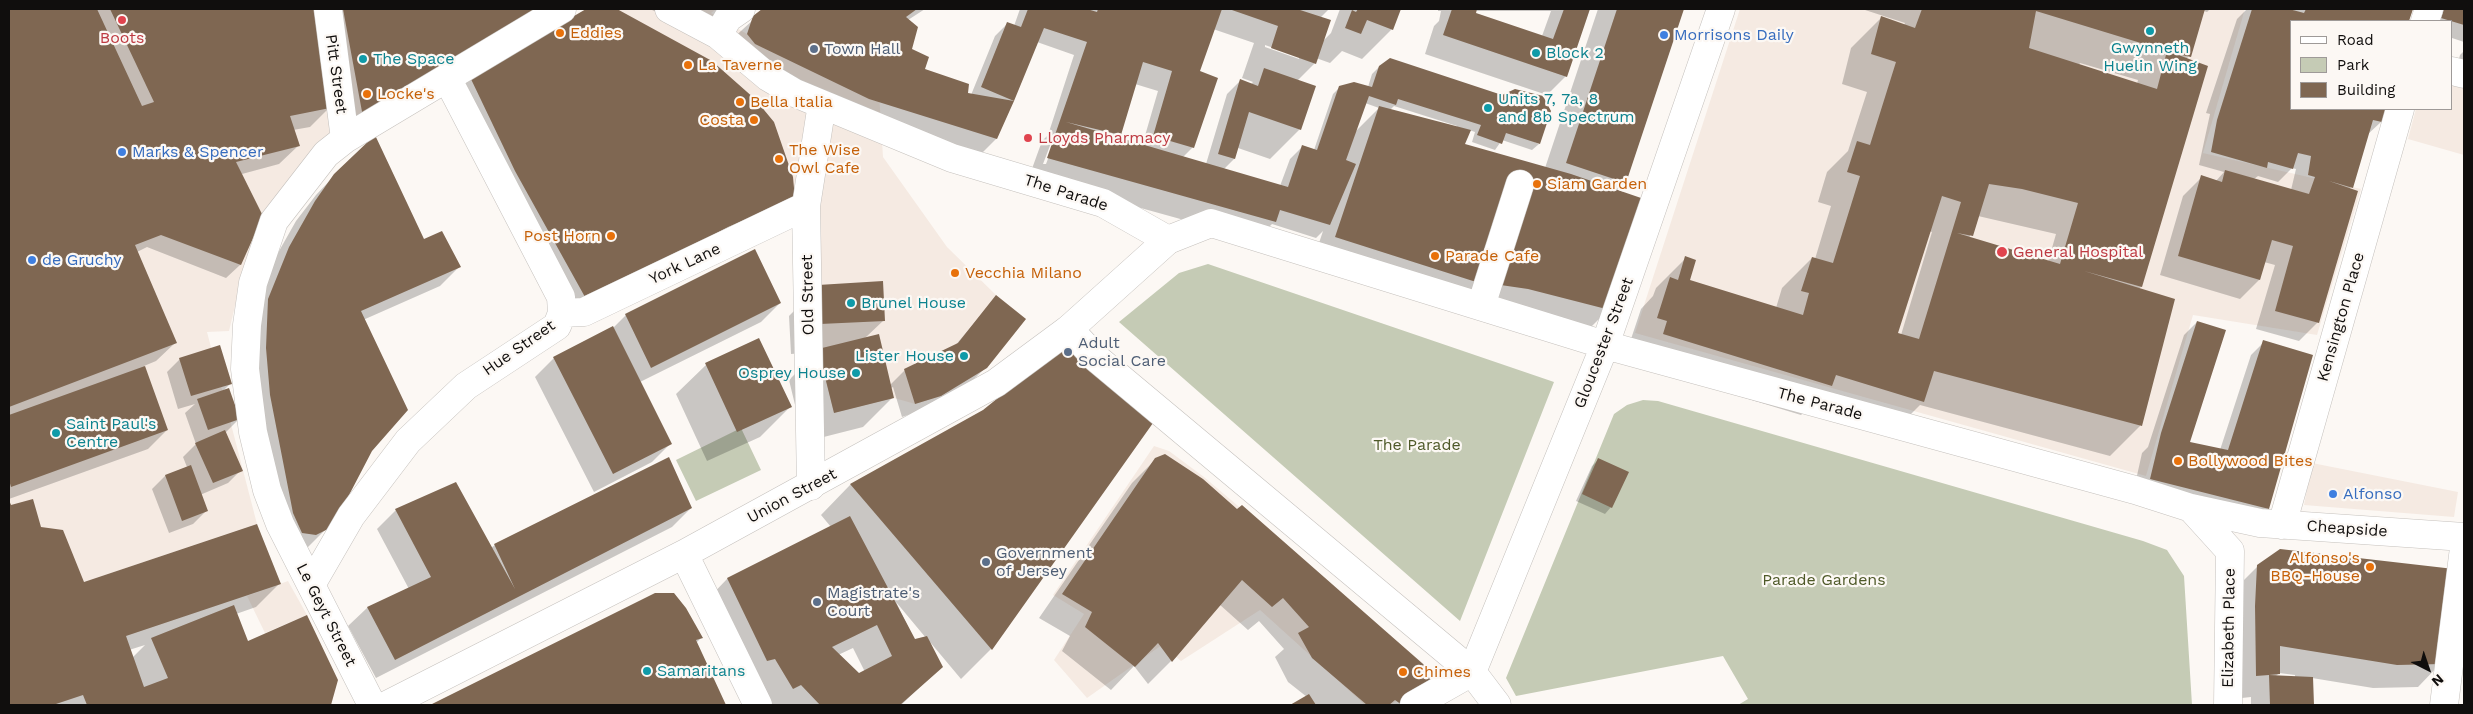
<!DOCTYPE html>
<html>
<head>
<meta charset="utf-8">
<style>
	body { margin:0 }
	#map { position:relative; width:2473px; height:714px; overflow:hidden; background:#fcf8f4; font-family:"Work Sans",sans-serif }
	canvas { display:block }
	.frame { position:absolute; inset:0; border:10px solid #100e0d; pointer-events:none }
	.legend { position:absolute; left:2290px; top:20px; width:162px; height:90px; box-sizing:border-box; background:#fcf8f4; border:1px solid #9e9a98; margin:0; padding:6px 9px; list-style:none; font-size:15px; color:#100e0d }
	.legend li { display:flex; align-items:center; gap:10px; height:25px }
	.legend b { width:25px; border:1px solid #9e9a98 }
	.north { position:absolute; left:2403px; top:644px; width:50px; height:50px; -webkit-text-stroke:4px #fcf8f4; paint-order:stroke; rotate:139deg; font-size:14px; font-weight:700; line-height:20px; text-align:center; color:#100e0d }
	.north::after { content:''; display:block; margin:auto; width:18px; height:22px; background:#100e0d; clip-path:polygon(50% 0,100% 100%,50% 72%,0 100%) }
</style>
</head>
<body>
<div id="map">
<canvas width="2473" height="714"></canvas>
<div class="frame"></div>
<ul class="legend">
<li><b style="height:6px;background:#fff"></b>Road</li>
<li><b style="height:14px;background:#c5cbb5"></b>Park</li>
<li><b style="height:14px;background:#7f6752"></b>Building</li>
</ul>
<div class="north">N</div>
</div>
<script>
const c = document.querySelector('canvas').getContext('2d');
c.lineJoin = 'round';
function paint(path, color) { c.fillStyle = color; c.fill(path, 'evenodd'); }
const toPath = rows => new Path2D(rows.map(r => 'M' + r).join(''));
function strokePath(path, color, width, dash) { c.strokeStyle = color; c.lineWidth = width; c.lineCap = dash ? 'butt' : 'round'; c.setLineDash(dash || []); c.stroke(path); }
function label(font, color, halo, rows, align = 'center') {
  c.font = font + ' "Work Sans",sans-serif'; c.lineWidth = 4.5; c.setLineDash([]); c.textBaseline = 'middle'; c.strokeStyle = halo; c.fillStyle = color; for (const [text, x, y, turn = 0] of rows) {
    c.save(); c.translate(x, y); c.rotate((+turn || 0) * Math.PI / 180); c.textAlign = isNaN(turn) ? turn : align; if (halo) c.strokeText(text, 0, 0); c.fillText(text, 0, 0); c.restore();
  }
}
const built = toPath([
	[9,9,537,9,268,211,246,260,229,331,207,332,257,524,84,582,9,614],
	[588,9,716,9,711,13,747,34,755,44,879,92,883,157,947,247,996,295,1026,319,987,368,941,396,915,404,894,398,834,413,818,349,817,199,585,297,470,77],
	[1740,9,2245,9,2203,153,2361,189,2317,335,2193,315,2146,476,1635,333],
	[2452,84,2464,88,2464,155,2408,139,2416,109,2452,109],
	[1154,446,1169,451,1204,477,1439,677,1390,705,1365,705,1260,610,1181,661,1162,645,1087,698,1054,660,1084,614,1053,595],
	[2312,463,2458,492,2454,517,2304,505],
	[288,581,307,615,265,633,247,596]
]);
const green = toPath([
	[1208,264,1554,382,1460,621,1119,322,1179,273],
	[1643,400,1658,401,2143,541,2167,550,2184,576,2192,705,1738,705,1748,699,1723,656,1516,696,1506,678,1614,414,1627,405],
	[741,428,761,470,696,501,676,460]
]);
const shadow = toPath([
	[9,9,543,9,333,146,327,110,310,127,293,130,298,146,279,164,242,174,262,216,240,265,226,278,147,247,137,252,175,343,156,361,144,366,167,430,148,449,9,499],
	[589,9,614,9,711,62,775,218,566,315,451,97,470,78],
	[650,9,732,9,694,30],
	[765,9,925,9,908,20,911,49,923,70,971,95,995,36,1008,23,1014,26,1020,9,1083,9,1089,11,1090,9,1329,9,1320,18,1322,42,1331,33,1340,9,1400,9,1392,29,1362,59,1342,51,1330,63,1316,58,1315,63,1297,81,1300,129,1270,159,1238,148,1234,159,1223,170,1280,186,1290,159,1303,146,1314,150,1333,94,1340,87,1368,87,1372,74,1379,67,1539,144,1532,150,1502,140,1495,150,1472,142,1475,132,1469,130,1461,150,1465,146,1545,168,1598,9,1682,9,1625,182,1616,191,1609,309,1590,328,1313,261,1323,231,1316,238,1272,224,1256,240,1029,177,1042,141,1048,135,1074,55,1037,42,996,139,977,158,816,110,732,68,724,58,730,41],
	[1213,29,1254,43,1242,78,1253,82,1250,85,1240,81,1227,94,1206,164,1182,158,1193,147,1199,72],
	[1265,45,1299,57,1299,59,1265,47],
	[1135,84,1158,91,1142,146,1116,138,1120,134],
	[1365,103,1379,108,1355,132],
	[1394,106,1457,126,1456,128,1390,110],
	[1051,143,1054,143,1046,164,1043,164],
	[1438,9,1589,9,1566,76,1547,95,1425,54,1434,26,1439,21,1441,11,1438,11],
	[1475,11,1551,11,1542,36,1474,14],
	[1862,9,2210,9,2207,12,2204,11,2187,59,2141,287,2138,289,2140,426,2110,456,1920,405,1893,432,1810,406,1801,415,1633,364,1628,348,1641,309,1653,296,1656,288,1686,258,1688,281,1776,308,1782,288,1812,258,1815,259,1831,206,1818,202,1827,172,1848,151,1867,92,1842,84,1851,48,1881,18,1904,25,1905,23],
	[2080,63,2138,80,2137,84,2079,65],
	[1978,216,2056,234,2048,262,1969,238],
	[1929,231,1932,232,1901,335,1896,333],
	[2247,9,2285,9,2293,11,2295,9,2411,9,2408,21,2292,21,2292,109,2384,109,2381,122,2367,135,2350,189,2318,322,2299,341,2256,329,2275,265,2264,262,2259,280,2240,299,2160,275,2183,196,2202,177,2216,181,2224,172,2199,165,2210,114,2206,113,2237,19],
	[2292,168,2296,169,2291,190,2254,179,2258,176,2278,182],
	[2436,9,2464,9,2464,42,2452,38,2452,21,2432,21],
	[2464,51,2464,77,2455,74,2460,55],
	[335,175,459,267,440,286,363,320,371,450,327,528,308,547,296,553,248,368,270,267,296,221,316,195],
	[819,286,884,320,865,338,890,385,905,370,954,347,996,297,986,367,972,381,926,409,902,417,893,387,891,388,893,397,863,427,804,442,789,380,817,352,791,354,789,316],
	[780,303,761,322,640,382,671,443,652,462,594,492,535,377,554,358,613,328,626,315],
	[2197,322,2189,443,2220,450,2251,355,2264,342,2268,508,2249,527,2132,498,2142,453,2148,447,2184,335],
	[180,359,230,384,222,392,239,419,225,433,241,470,228,483,200,495,206,511,193,524,169,533,152,489,165,476,187,467,183,457,196,444,185,413,195,404,178,409,167,372],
	[706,365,790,407,760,437,707,461,676,394],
	[984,411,1151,423,991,649,961,679,930,642,941,667,901,705,765,705,704,603,727,579,831,527,821,515,850,485],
	[896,602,926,638,915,641],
	[853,648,865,672,859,674,838,655],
	[1156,459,1409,705,1293,705,1307,697,1288,682,1275,657,1284,649,1259,621,1248,630,1219,604,1171,661,1148,684,1134,666,1111,690,1062,651,1070,636,1039,618,1132,483],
	[1599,459,1611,507,1605,514,1576,501,1592,466],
	[9,503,40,528,84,584,280,583,256,607,236,614,247,643,336,680,330,705,9,705],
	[145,645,132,658,129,650],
	[691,508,672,527,376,678,348,626,367,608,409,589,377,529,396,510,491,548,495,545],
	[2258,566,2441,663,2418,687,2373,688,2312,678,2312,705,2251,705,2251,697,2233,699,2234,590],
	[2279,673,2295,675,2295,677,2276,676],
	[656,595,701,638,696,643,725,705,433,705]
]);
const building = toPath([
	[9,9,97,9,142,106,154,102,110,9,318,9,330,108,290,116,300,146,236,162,263,216,241,265,161,235,135,245,177,343,9,407],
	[343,9,537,9,363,117],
	[586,9,617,9,712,61,755,99,774,122,793,177,795,199,728,227,682,252,585,297,515,171,470,77],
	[762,9,917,9,906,17,918,27,912,49,929,57,925,69,969,84,968,93,1014,101,981,87,1007,22,1021,27,1028,9,1087,9,1097,12,1098,9,1222,9,1200,71,1218,78,1194,148,1153,136,1172,71,1143,62,1121,135,1066,122,1288,187,1302,145,1317,150,1339,86,1354,82,1372,87,1379,66,1390,58,1502,95,1515,89,1543,96,1551,111,1540,144,1506,133,1502,144,1477,135,1481,125,1398,99,1396,105,1369,96,1346,160,1356,164,1330,225,1280,210,1276,222,1047,158,1087,42,1044,28,1014,101,997,139,869,99,755,44,747,34,753,16],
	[1229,9,1297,9,1331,20,1316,64,1271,48,1278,26],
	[1358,9,1401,9,1393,30,1367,20,1361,34,1345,28,1352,10,1356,12],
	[1452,9,1477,9,1476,13,1553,39,1564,9,1590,9,1567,77,1443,35],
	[1617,9,1684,9,1626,183,1566,163],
	[1922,9,2205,9,2191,57,2173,53,2208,66,2142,287,2084,271,2175,299,2142,426,1934,371,1924,402,1836,375,1832,386,1663,334,1667,321,1657,318,1670,277,1678,280,1685,256,1696,260,1690,280,1803,315,1809,293,1801,291,1812,257,1833,263,1860,176,1847,172,1857,141,1870,145,1896,62,1871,54,1881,16,1915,28],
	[2036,11,2167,51,2157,89,2029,48],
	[1989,184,2022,189,2078,203,2060,264,1957,233,1973,236],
	[1942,196,1961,202,1919,339,1898,333],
	[2252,9,2289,9,2304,13,2306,9,2413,9,2409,21,2292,21,2292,109,2386,109,2382,122,2373,120,2353,188,2329,181,2358,191,2319,323,2275,311,2293,246,2272,240,2260,280,2178,256,2201,175,2222,182,2225,170,2309,194,2315,177,2308,175,2311,156,2298,153,2293,169,2268,162,2267,168,2211,152,2217,120],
	[2444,9,2464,9,2464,25,2441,18],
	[1264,68,1316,86,1301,130,1249,112,1235,159,1218,154,1240,79,1258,86],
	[1379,106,1471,130,1465,144,1571,174,1644,199,1610,310,1528,289,1473,281,1335,237],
	[375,135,424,239,442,231,461,267,361,311,408,410,372,451,336,520,328,529,316,535,302,533,293,513,270,395,266,348,268,299,289,247,315,201,334,174],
	[755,249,781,303,651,368,625,314],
	[883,281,885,321,820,324,818,285],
	[996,295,1026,319,987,368,941,396,915,404,904,369,958,343],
	[2197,321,2226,330,2190,442,2228,450,2263,340,2313,355,2269,509,2150,479,2161,433],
	[613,326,672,444,613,474,553,357],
	[879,334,894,398,834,413,818,349],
	[759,338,792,407,737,432,705,363],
	[1069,341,1153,423,992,650,850,484,983,410],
	[220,345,232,384,191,396,179,358],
	[145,366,168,430,11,487,9,480,9,415],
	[229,388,240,419,208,430,197,399],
	[225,430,243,471,213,483,195,443],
	[1165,454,1203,479,1237,509,1242,505,1439,678,1402,705,1395,700,1389,705,1367,705,1312,658,1298,633,1309,627,1283,598,1272,607,1242,580,1172,662,1158,643,1135,667,1085,627,1092,612,1062,594,1155,458],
	[669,457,692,508,395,660,367,607,431,577,395,509,456,482,515,589,494,544],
	[1598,458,1629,472,1612,508,1582,494],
	[191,465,208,511,182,521,165,475],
	[33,499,41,527,63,530,84,582,257,524,281,584,126,636,144,687,168,678,151,638,234,605,248,641,307,615,338,680,331,705,87,705,83,695,53,705,9,705,9,500,11,505],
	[850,516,915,639,927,636,943,667,900,705,820,705,801,685,793,689,775,659,767,661,727,578],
	[877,625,892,656,859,673,832,647],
	[2280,549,2454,569,2442,664,2397,665,2280,646,2280,674,2269,675,2313,677,2314,705,2270,705,2269,675,2256,676,2255,606,2257,565],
	[655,593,674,593,686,608,703,638,696,640,726,705,430,705],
	[1309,694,1316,705,1290,705]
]);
const minor = toPath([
	[328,9,345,139],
	[669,9,718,35,768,77,795,93,952,158,1103,203,1168,240],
	[718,35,728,18,741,9],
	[2452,71,2464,74],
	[1481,306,1520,184],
	[562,313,584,312,806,206],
	[1069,329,1096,358,1472,672,1497,705],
	[811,486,806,206,822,104],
	[311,585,351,516,408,441,466,386,557,326,562,313,561,297,447,78],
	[372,705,280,524,267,490,253,432,245,369,247,325,253,283,274,221,326,154,345,139,562,9],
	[2444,705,2464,548]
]);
const major = toPath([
	[2425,21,2429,9],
	[2191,508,2230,551,2228,705],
	[2282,525,2400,109],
	[684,554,758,705],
	[387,705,684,554,996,383,1069,329,1168,240,1211,223,1605,345,2135,490,2191,508,2260,523,2464,537],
	[1414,705,1472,672,1605,345,1721,9]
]);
const markers = [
	[122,20,5,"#e0444e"],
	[2150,31,5,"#0f9aa8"],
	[560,33,5,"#e8710a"],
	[1664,35,5,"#3f7fe0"],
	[814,49,5,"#5c6f8a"],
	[1536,53,5,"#0f9aa8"],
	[363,59,5,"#0f9aa8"],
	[688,65,5,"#e8710a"],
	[367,94,5,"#e8710a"],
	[740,102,5,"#e8710a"],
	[1488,108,5,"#0f9aa8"],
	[754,120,5,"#e8710a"],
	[1028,138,5,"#e0444e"],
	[122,152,5,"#3f7fe0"],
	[779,159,5,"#e8710a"],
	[1537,184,5,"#e8710a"],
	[611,236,5,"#e8710a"],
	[2002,252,6,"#e0444e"],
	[1435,256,5,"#e8710a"],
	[32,260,5,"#3f7fe0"],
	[955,273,5,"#e8710a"],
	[851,303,5,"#0f9aa8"],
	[1068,352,5,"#5c6f8a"],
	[964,356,5,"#0f9aa8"],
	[856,373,5,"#0f9aa8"],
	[56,433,5,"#0f9aa8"],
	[2178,461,5,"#e8710a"],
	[2333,494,5,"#3f7fe0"],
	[986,562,5,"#5c6f8a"],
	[2370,567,5,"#e8710a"],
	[817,602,5,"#5c6f8a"],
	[647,671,5,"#0f9aa8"],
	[1403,672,5,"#e8710a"]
];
const foodNames = [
	["Eddies",570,33],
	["La Taverne",698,65],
	["Locke's",377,94],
	["Bella Italia",750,102],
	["Costa",744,120,"right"],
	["The Wise",789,150],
	["Owl Cafe",789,168],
	["Siam Garden",1547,184],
	["Post Horn",601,236,"right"],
	["Parade Cafe",1445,256],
	["Vecchia Milano",965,273],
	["Bollywood Bites",2188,461],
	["Alfonso's",2360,558,"right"],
	["BBQ-House",2360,576,"right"],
	["Chimes",1413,672]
];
const shopNames = [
	["Morrisons Daily",1674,35],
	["Marks & Spencer",132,152],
	["de Gruchy",42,260],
	["Alfonso",2343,494]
];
const healthNames = [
	["Boots",122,38,"center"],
	["Lloyds Pharmacy",1038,138],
	["General Hospital",2013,252]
];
const cultureNames = [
	["Gwynneth",2150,48,"center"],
	["Huelin Wing",2150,66,"center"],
	["Block 2",1546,53],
	["The Space",373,59],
	["Units 7, 7a, 8",1498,99],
	["and 8b Spectrum",1498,117],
	["Brunel House",861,303],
	["Lister House",954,356,"right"],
	["Osprey House",846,373,"right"],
	["Saint Paul's",66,424],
	["Centre",66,442],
	["Samaritans",657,671]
];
const serviceNames = [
	["Town Hall",824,49],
	["Adult",1078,343],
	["Social Care",1078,361],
	["Government",996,553],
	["of Jersey",996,571],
	["Magistrate's",827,593],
	["Court",827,611]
];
const streetNames = [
	["Pitt Street",336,74,82],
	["The Parade",1066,193,18],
	["York Lane",685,264,-25],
	["Old Street",808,295,-91],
	["Kensington Place",2341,317,-74],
	["Gloucester Street",1604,343,-69],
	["Hue Street",519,348,-35],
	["The Parade",1820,404,15],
	["Union Street",792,496,-28],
	["Cheapside",2347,529,4],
	["Le Geyt Street",326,615,63],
	["Elizabeth Place",2229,628,-89]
];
const parkNames = [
	["The Parade",1417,445],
	["Parade Gardens",1824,580]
];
paint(built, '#f5eae2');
paint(green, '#c5cbb5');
paint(shadow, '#0003');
paint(building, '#7f6752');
strokePath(minor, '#c5c1bd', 29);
strokePath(major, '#c5c1bd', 29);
strokePath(minor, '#fff', 28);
strokePath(major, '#fff', 28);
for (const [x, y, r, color] of markers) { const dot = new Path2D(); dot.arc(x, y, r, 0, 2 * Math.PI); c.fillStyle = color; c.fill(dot); strokePath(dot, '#fcf8f4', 2); }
label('16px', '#c56008', '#fcf8f4', foodNames, 'left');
label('16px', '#366cbe', '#fcf8f4', shopNames, 'left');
label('16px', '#be3a42', '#fcf8f4', healthNames, 'left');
label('16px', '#0d838f', '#fcf8f4', cultureNames, 'left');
label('16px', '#4e5e75', '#fcf8f4', serviceNames, 'left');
label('16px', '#100e0d', '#fcf8f4', streetNames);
label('16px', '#4e5928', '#fcf8f4', parkNames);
</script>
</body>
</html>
